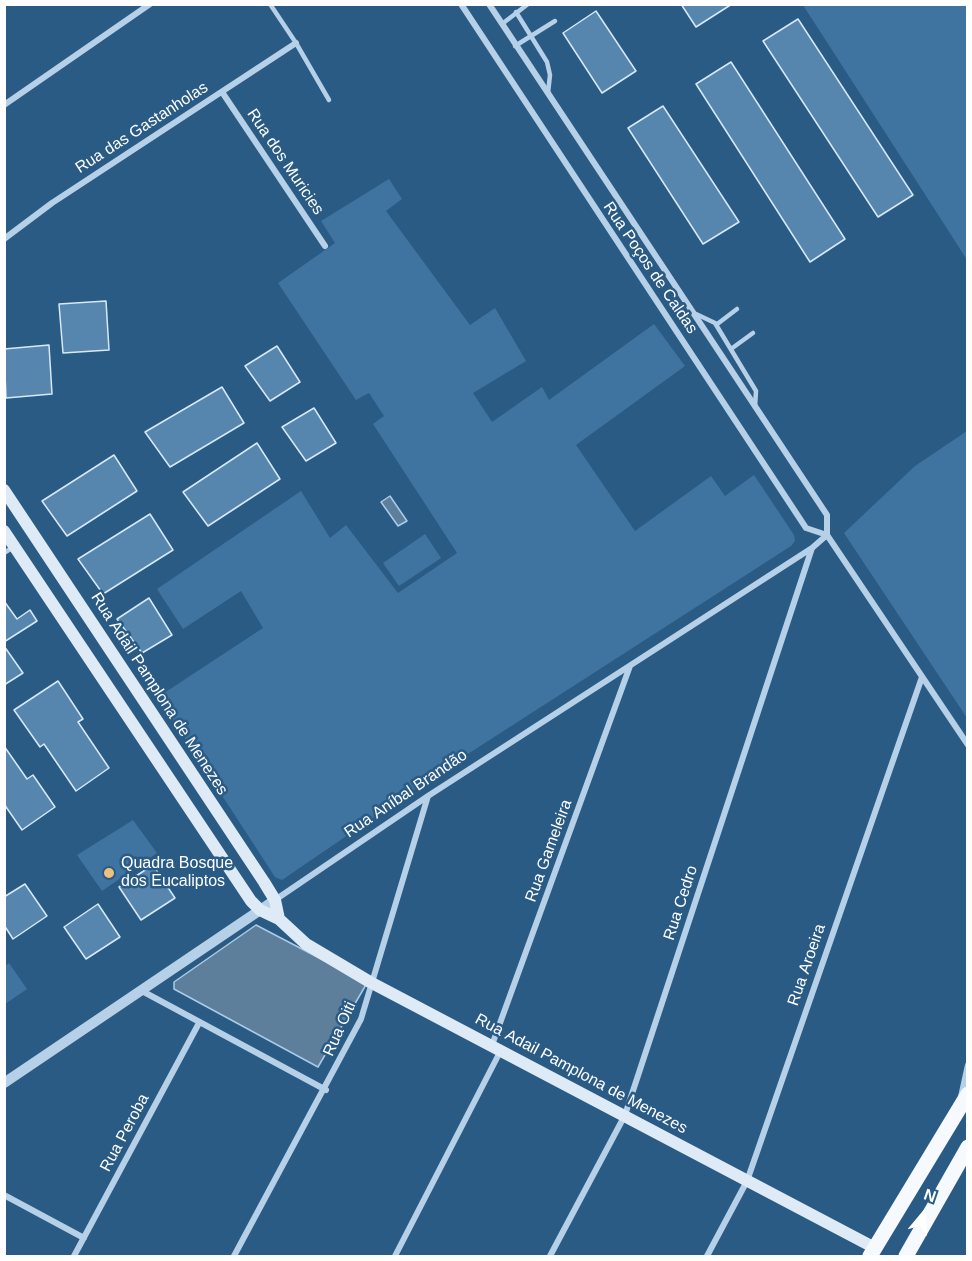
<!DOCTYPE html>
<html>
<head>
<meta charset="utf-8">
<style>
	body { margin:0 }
	#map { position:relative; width:972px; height:1261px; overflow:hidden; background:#2a5b85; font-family:Helvetica,sans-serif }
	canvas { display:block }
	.frame { position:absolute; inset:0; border:6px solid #fff; pointer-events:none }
	.north { position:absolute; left:894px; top:1183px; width:60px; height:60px; -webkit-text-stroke:4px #2a5b85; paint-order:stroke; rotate:19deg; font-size:16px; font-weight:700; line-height:24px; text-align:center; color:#fff }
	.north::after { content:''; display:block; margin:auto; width:21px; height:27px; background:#fff; clip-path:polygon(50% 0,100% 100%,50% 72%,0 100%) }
</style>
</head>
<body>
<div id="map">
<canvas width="972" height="1261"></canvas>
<div class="frame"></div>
<div class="north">N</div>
</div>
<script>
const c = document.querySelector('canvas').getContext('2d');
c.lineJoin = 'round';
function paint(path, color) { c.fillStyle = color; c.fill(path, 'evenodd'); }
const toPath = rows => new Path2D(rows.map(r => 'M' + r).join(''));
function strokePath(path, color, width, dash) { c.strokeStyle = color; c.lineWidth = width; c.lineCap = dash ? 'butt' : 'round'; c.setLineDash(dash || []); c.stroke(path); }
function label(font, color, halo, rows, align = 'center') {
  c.font = font + ' Helvetica,sans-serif'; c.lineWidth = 5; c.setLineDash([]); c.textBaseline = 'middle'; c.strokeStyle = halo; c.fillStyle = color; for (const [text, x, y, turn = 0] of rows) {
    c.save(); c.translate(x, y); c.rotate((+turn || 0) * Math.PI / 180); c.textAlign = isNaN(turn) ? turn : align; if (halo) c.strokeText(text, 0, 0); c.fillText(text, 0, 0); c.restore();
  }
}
const green = toPath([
	[803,5,967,5,967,260,955,241],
	[389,179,402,199,386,211,470,325,495,308,526,361,473,393,492,422,542,387,549,400,654,324,685,366,576,445,635,531,711,476,725,496,754,475,794,535,795,541,791,546,443,770,282,880,275,877,158,697,263,628,241,591,183,629,157,589,301,491,330,538,346,525,398,593,457,553,373,424,384,416,369,393,356,400,278,283,335,243,321,221],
	[967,431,967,718,844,533,915,466],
	[425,534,441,558,399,586,383,563],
	[133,820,157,853,102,891,77,855],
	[9,963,27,989,5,1004,5,966]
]);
const water = toPath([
	[390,496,407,521,398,526,381,502,390,496],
	[256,925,367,983,318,1067,174,989,174,982,256,925]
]);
const building = toPath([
	[681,4,732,4,696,27,681,4],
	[596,11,636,71,602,93,563,33,596,11],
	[798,19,913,195,878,217,763,41,798,19],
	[731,62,845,239,810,262,696,84,731,62],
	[663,106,739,222,703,244,628,128,663,106],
	[106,301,109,350,63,353,59,304,106,301],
	[49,345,52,394,6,398,4,349,49,345],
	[277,346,300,382,270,401,245,366,277,346],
	[222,387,244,423,170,467,145,432,222,387],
	[314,408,336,443,306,461,282,427,314,408],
	[257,443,280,479,208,526,183,492,257,443],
	[114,455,137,491,67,536,42,501,114,455],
	[150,514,173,550,103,594,78,559,150,514],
	[149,598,172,635,142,653,117,619,149,598],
	[4,601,17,619,30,610,37,621,4,642,4,601],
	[4,646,23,673,4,685,4,646],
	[58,681,83,719,78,722,109,768,76,791,44,744,40,747,14,710,58,681],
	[4,746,27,779,33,775,55,807,22,830,4,804,4,746],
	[153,865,175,898,141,920,119,887,153,865],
	[25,884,47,916,13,939,4,925,4,897,25,884],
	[98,904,120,937,86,959,64,927,98,904]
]);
const service = toPath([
	[270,4,296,43,329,100],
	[516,12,547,62,550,75,548,93],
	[502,24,528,4],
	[515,46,555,21],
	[696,314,715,323,756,391,755,407],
	[716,325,737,309],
	[731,349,753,333],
	[4,553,15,546]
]);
const minor = toPath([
	[461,4,806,528,827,535],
	[489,4,827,515,827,535,968,745],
	[222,92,325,246],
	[4,105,150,4],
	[4,239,52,203,296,43],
	[275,900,428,796,812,548,827,535],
	[142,991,326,1090],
	[492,1045,630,666],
	[961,1097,968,1065],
	[4,1195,84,1238],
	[74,1256,199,1023],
	[234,1256,361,1019,428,796],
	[395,1256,501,1050],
	[550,1256,625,1115,812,548],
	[707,1256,747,1181,922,677]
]);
const tertiary = toPath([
	[4,1083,275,900]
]);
const secondary = toPath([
	[4,490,264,882,275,900,279,919],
	[4,531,251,901,260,910,279,919,306,944,370,982,875,1248]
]);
const primary = toPath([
	[870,1256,968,1094],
	[906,1256,968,1147]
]);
const markers = [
	[109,873,6,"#eec27c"]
];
const streetNames = [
	["Rua das Gastanholas",142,128,-33],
	["Rua dos Muricies",285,162,56],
	["Rua Poços de Caldas",650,268,56],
	["Rua Adail Pamplona de Menezes",159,694,57],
	["Rua Aníbal Brandão",406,794,-34],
	["Rua Gameleira",549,851,-70],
	["Rua Cedro",681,903,-72],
	["Rua Aroeira",807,965,-71],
	["Rua Oiti",340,1029,-66],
	["Rua Adail Pamplona de Menezes",581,1074,28],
	["Rua Peroba",125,1133,-62]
];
const poiNames = [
	["Quadra Bosque",121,864],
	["dos Eucaliptos",121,882]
];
paint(green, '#3f74a1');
paint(water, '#5e7f9c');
strokePath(water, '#aacce7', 1.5);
paint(building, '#5686ae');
strokePath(building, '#d8e9f6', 1.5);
strokePath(service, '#b5d0e7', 4.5);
strokePath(minor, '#b5d0e7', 6);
strokePath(tertiary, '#b5d0e7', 10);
strokePath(secondary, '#deebf7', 12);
strokePath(primary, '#f6fafe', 15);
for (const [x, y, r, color] of markers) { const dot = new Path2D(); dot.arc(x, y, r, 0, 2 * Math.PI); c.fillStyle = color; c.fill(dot); strokePath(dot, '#2a5b85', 2); }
label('16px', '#fff', '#2a5b85', streetNames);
label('16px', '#fff', '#2a5b85', poiNames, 'left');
</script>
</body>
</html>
